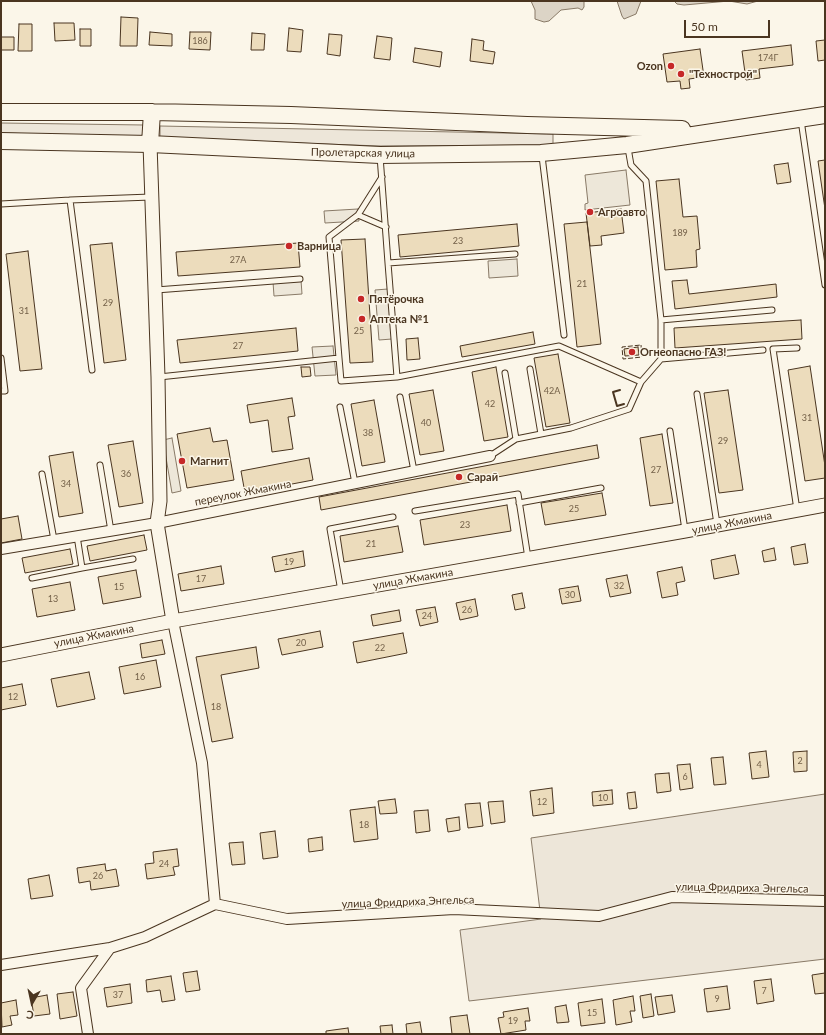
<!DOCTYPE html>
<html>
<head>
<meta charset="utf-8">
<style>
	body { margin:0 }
	#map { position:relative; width:826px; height:1035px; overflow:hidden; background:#fbf6e9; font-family:Lato,sans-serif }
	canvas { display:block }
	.frame { position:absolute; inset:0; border:2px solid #4a3520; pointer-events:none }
	.north { position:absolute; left:12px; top:983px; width:40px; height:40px; -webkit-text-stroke:3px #fbf6e9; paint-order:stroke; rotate:189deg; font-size:11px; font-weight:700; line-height:16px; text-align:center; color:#4a3520 }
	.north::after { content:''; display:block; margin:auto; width:14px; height:18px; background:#4a3520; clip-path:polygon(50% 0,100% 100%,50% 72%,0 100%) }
	.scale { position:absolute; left:684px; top:20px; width:86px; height:18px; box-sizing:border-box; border:2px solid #4a3520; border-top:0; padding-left:5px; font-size:12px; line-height:14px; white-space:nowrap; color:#4a3520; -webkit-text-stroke:3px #fbf6e9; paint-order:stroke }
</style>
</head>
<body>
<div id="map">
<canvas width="826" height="1035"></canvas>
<div class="frame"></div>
<div class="north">С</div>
<div class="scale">50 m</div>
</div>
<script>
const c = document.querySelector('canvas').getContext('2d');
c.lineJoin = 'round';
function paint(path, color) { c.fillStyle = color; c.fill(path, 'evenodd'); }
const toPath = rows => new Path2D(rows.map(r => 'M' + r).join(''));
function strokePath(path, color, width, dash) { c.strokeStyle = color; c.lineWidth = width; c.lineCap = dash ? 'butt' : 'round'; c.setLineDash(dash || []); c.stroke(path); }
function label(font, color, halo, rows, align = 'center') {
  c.font = font + ' Lato,sans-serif'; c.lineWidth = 3; c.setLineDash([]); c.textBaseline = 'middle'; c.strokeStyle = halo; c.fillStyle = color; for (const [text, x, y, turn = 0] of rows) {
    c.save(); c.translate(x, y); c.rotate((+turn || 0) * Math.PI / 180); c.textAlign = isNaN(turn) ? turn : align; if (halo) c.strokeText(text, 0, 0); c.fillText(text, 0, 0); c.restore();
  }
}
const green = toPath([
	[1,123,144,125,144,137,1,133,1,123],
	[160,126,553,134,553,145,380,146,160,138,160,126],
	[825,794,825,959,469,1001,460,930,541,919,531,838,825,794]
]);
const parking = toPath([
	[626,170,630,205,585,210,585,204,588,203,585,175,626,170],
	[358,209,359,221,325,223,324,211,358,209],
	[517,259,518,276,489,278,488,261,517,259],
	[301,280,302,294,274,296,273,282,301,280],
	[388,289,392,339,379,340,375,290,388,289],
	[333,346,336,375,315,376,312,347,333,346],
	[172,438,181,491,172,493,163,440,172,438]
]);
const water = toPath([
	[531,1,584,1,584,7,582,10,578,8,561,10,549,21,544,22,535,19,535,10,531,1],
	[617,1,641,1,636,14,624,19,622,16,617,1],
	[674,1,758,1,747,4,729,1,684,5,677,4,674,1]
]);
const building = toPath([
	[121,17,138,18,137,46,120,46,121,17],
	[54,23,74,23,75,40,55,41,54,23],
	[19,24,32,24,32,51,18,51,19,24],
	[289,28,303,30,301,52,287,51,289,28],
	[80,29,91,29,91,46,80,46,80,29],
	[150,32,172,34,172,46,149,45,150,32],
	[190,32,211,32,210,50,189,49,190,32],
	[252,33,265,34,264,50,251,50,252,33],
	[329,34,342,35,340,56,327,54,329,34],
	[377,36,392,38,390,60,374,58,377,36],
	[1,37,14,37,14,50,1,50,1,37],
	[472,39,484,41,483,50,495,52,493,64,470,61,472,39],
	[825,40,825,60,818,61,816,41,825,40],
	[791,45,793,65,759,69,760,78,746,80,742,51,791,45],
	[415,48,442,52,440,67,413,62,415,48],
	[700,49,704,77,689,79,690,88,681,89,680,81,667,82,663,54,700,49],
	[825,160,825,209,818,161,825,160],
	[788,163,791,182,777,184,774,165,788,163],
	[679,179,683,217,697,216,700,249,696,250,697,267,665,270,656,181,679,179],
	[621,209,624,233,601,236,602,245,590,246,586,213,621,209],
	[587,222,601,344,577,347,564,224,587,222],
	[517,224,519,246,400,257,398,235,517,224],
	[365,239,373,362,350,363,341,240,365,239],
	[112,243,126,360,104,363,90,245,112,243],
	[298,243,300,267,178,276,176,252,298,243],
	[28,251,42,369,20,371,6,254,28,251],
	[687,280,689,294,776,284,777,297,675,309,672,281,687,280],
	[801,320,802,339,675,348,674,328,801,320],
	[296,328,298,351,180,363,177,340,296,328],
	[533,332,535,344,462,357,460,346,533,332],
	[418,338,420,359,407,360,406,339,418,338],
	[638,347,639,355,625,356,624,349,638,347],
	[558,354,570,423,546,427,534,358,558,354],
	[810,366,825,466,825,478,805,481,788,370,810,366],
	[301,367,310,367,311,376,302,377,301,367],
	[496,367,508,437,484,441,472,372,496,367],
	[433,390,444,451,420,455,409,394,433,390],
	[728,390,743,490,719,493,704,393,728,390],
	[292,398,295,416,288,417,293,449,272,452,268,420,250,423,247,405,292,398],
	[374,400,385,462,362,466,351,404,374,400],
	[210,428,213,442,227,440,234,480,187,488,177,434,210,428],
	[662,434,673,503,650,506,640,438,662,434],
	[133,441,143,503,119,507,108,445,133,441],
	[597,445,599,458,321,510,319,497,597,445],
	[73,452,83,513,59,517,49,456,73,452],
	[309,458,313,480,245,493,241,471,309,458],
	[602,493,606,515,545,525,541,503,602,493],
	[507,505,511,531,424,545,420,520,507,505],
	[18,516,22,539,1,543,1,519,18,516],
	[398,526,403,552,344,562,340,536,398,526],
	[144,535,147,550,90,561,87,546,144,535],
	[805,544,808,563,794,565,791,547,805,544],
	[774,548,776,560,764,562,762,551,774,548],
	[70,549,73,564,25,573,22,558,70,549],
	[303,551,305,566,275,572,272,557,303,551],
	[735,555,739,574,714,579,711,560,735,555],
	[221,566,224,584,181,591,178,574,221,566],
	[682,567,685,581,676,583,678,595,662,598,657,572,682,567],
	[136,570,141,597,103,604,98,577,136,570],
	[627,575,631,593,610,597,606,579,627,575],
	[70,582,75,610,37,617,32,589,70,582],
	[578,586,581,601,562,604,559,589,578,586],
	[522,593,525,608,515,610,512,595,522,593],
	[475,599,478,616,460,620,456,603,475,599],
	[435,607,438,622,420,626,416,610,435,607],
	[399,610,401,621,373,626,371,615,399,610],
	[320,631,323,647,282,655,278,639,320,631],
	[403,633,407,653,357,663,353,642,403,633],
	[162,640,165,654,142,658,140,644,162,640],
	[256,647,259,668,221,675,233,738,212,742,196,657,256,647],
	[156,660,161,687,124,694,119,667,156,660],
	[89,672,95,699,57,707,51,679,89,672],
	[22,684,26,705,1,710,1,688,22,684],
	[766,751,769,777,752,779,749,753,766,751],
	[807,751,807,771,794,772,793,752,807,751],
	[723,757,726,784,714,785,711,758,723,757],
	[690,764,693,788,680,790,677,765,690,764],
	[669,773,671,791,657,793,655,774,669,773],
	[552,788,554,813,533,816,530,791,552,788],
	[612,790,613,804,593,806,592,792,612,790],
	[635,792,637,808,629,809,627,793,635,792],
	[395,799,397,813,380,814,378,801,395,799],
	[503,801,505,822,491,824,488,802,503,801],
	[480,803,483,826,468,828,465,804,480,803],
	[375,807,378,839,354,842,350,810,375,807],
	[428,810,430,831,416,833,414,811,428,810],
	[459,817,460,830,448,832,446,819,459,817],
	[275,831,278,857,263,859,260,833,275,831],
	[322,837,323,850,309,852,308,839,322,837],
	[243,842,245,864,232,865,229,843,243,842],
	[177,849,179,866,173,867,175,875,147,879,145,864,154,863,153,852,177,849],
	[105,864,106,871,116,869,119,886,91,890,90,881,79,883,77,868,105,864],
	[49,875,53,896,31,899,28,879,49,875],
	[197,971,200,990,186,992,183,973,197,971],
	[825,973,825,993,815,994,812,975,825,973],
	[171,976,175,1000,162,1002,160,990,147,992,146,980,171,976],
	[771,979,774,1001,757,1004,754,981,771,979],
	[130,984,132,1003,107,1007,104,988,130,984],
	[727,986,730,1009,707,1012,704,989,727,986],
	[73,992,77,1016,60,1019,57,994,73,992],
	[651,994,654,1016,643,1018,640,996,651,994],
	[47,995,50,1014,34,1016,31,998,47,995],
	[672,995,675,1012,658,1015,655,997,672,995],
	[633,996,635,1011,630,1011,632,1022,616,1025,613,1000,633,996],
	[602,999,605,1023,581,1026,578,1003,602,999],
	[16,1000,18,1015,10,1016,12,1025,2,1027,1,1003,16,1000],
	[566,1005,569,1022,557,1023,555,1007,566,1005],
	[528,1008,530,1021,525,1021,526,1030,501,1034,498,1018,504,1017,503,1012,528,1008],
	[467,1015,470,1034,452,1034,450,1017,467,1015],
	[420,1022,422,1034,407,1034,406,1024,420,1022],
	[392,1025,393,1034,381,1034,380,1026,392,1025],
	[348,1028,349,1034,326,1034,326,1031,348,1028]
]);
const service = toPath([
	[801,120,825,285],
	[380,156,388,263,515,254],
	[542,156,564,335],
	[70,200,92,370],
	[1,204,70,200,151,197],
	[358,215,386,227],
	[388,263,397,377],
	[156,290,300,279],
	[661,320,772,310],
	[1,358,5,391,1,391],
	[339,358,341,381,397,377,559,346,641,382],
	[661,359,763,350],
	[530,369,541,434],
	[505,373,516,439],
	[159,377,339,358,329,237,358,215,382,177],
	[697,394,717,524],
	[400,397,414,471],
	[340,407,355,483],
	[670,431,685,530],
	[490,456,516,439,571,428,629,409,641,382,661,359,661,320,646,181,631,165,628,148],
	[100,465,111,531],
	[42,474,54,540],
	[519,503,601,488],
	[797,510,773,349,797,348],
	[415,511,518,494,528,558],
	[77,536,82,568,133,559],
	[32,578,82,568],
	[341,591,330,529,393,517]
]);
const minor = toPath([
	[1,549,157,523,490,456],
	[173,621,202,763,215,904],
	[1,965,110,948,145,937,215,904,287,919,454,909,599,916,672,897,825,901],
	[88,1034,81,988,110,948]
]);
const tertiary = toPath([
	[150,144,158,377,160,501,157,523,173,621],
	[1,655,173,621,685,531,825,505]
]);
const primary = toPath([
	[1,112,152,112,291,115,527,125,682,129],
	[1,141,150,144,380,155,541,153,627,145,825,115],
	[150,144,152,112]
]);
const fence = toPath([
	[641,345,642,357,623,359,622,347,641,345]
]);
const wall = toPath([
	[620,390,613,392,617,406,624,404]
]);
const markers = [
	[671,66,4,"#c62828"],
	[681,74,4,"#c62828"],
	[590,212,4,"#c62828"],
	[289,246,4,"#c62828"],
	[361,299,4,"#c62828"],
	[362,319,4,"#c62828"],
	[632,352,4,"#c62828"],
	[182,461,4,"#c62828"],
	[459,477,4,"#c62828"]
];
const numberNames = [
	["186",200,41],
	["174Г",768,58],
	["189",680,233],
	["23",458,241],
	["27А",238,260],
	["21",582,284],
	["29",108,303],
	["31",24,311],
	["25",359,331],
	["27",238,346],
	["42А",552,391],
	["42",490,404],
	["31",807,418],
	["40",426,423],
	["38",368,433],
	["29",723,441],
	["27",656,470],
	["36",126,474],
	["34",66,484],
	["25",574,509],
	["23",465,525],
	["21",371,544],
	["19",289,562],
	["17",201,579],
	["32",619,586],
	["15",119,587],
	["30",570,595],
	["13",53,599],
	["26",467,610],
	["24",427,616],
	["20",301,643],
	["22",380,648],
	["16",140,677],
	["12",13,697],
	["18",216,707],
	["2",800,761],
	["4",759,765],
	["6",685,777],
	["10",603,798],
	["12",542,802],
	["18",364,825],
	["24",164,864],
	["26",98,876],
	["7",764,991],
	["37",118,995],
	["9",717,999],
	["15",592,1013],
	["19",513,1021]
];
const poiNames = [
	["Ozon",663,66,"right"],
	["\"Технострой\"",689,74],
	["Агроавто",598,212],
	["Варница",297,246],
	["Пятёрочка",369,299],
	["Аптека №1",370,319],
	["Огнеопасно ГАЗ!",640,352],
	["Магнит",190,461],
	["Сарай",467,477]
];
const streetNames = [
	["Пролетарская улица",363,153,1],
	["переулок Жмакина",243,493,-11],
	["улица Жмакина",732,523,-11],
	["улица Жмакина",413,579,-10],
	["улица Жмакина",94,636,-11],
	["улица Фридриха Энгельса",742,888,1],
	["улица Фридриха Энгельса",408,902,-2]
];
paint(green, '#ede6d9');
strokePath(green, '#887966', 1);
paint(parking, '#ede7d9');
strokePath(parking, '#887966', 1);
paint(water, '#dcd4c6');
strokePath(water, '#887966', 1);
paint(building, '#ecdcbc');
strokePath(building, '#4a3520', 1);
strokePath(service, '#4a3520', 7);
strokePath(minor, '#4a3520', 12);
strokePath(tertiary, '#4a3520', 15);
strokePath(primary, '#4a3520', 18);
strokePath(service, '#fbf6e9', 5);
strokePath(minor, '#fbf6e9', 10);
strokePath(tertiary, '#fbf6e9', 13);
strokePath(primary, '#fbf6e9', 16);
strokePath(fence, '#4a3520', 1, [5, 2]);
strokePath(wall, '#4a3520', 2);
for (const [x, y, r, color] of markers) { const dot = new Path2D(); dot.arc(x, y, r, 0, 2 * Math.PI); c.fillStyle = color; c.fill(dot); strokePath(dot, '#fbf6e9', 1.5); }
label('9px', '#725f47', null, numberNames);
label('bold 11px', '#4a3520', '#fbf6e9', poiNames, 'left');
label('11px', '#4a3520', '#fbf6e9', streetNames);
</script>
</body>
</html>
